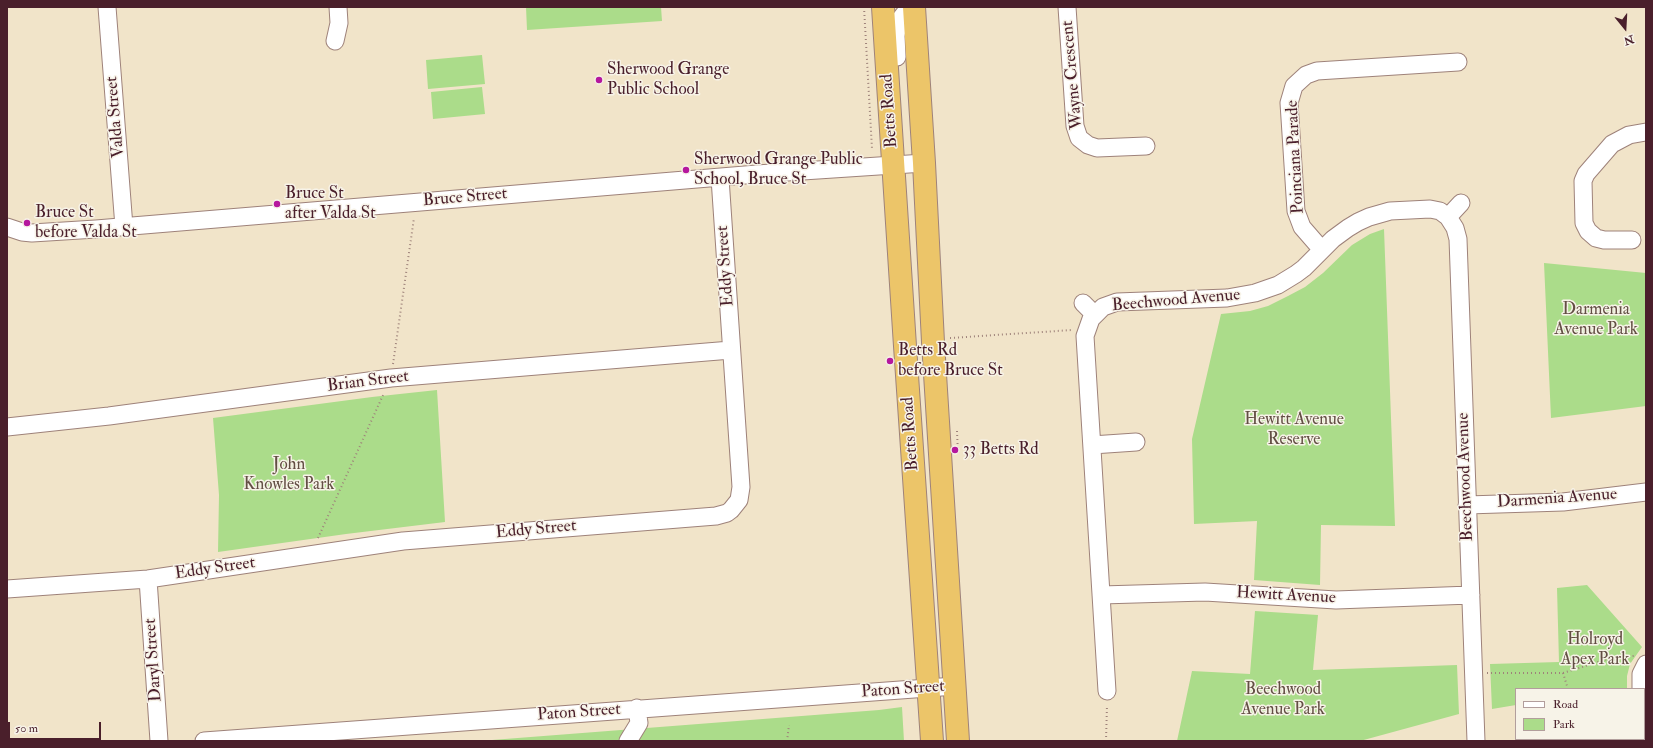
<!DOCTYPE html>
<html>
<head>
<meta charset="utf-8">
<style>
	body { margin:0 }
	#map { position:relative; width:1653px; height:748px; overflow:hidden; background:#f1e4c9; font-family:"IM FELL Double Pica",serif }
	canvas { display:block }
	.frame { position:absolute; inset:0; border:8px solid #4a1f2b; pointer-events:none }
	.legend { position:absolute; left:1515px; top:688px; width:130px; height:52px; box-sizing:border-box; background:#f7f3e8; border:1px solid #b29e9c; margin:0; padding:5px 7px; list-style:none; font-size:12px; color:#4a1f2b }
	.legend li { display:flex; align-items:center; gap:8px; height:20px }
	.legend b { width:20px; border:1px solid #b29e9c }
	.north { position:absolute; left:1605px; top:8px; width:40px; height:40px; -webkit-text-stroke:3px #f7f3e8; paint-order:stroke; rotate:162deg; font-size:11px; font-weight:700; line-height:16px; text-align:center; color:#4a1f2b }
	.north::after { content:''; display:block; margin:auto; width:14px; height:18px; background:#4a1f2b; clip-path:polygon(50% 0,100% 100%,50% 72%,0 100%) }
	.scale { position:absolute; left:8px; top:722px; width:93px; height:18px; box-sizing:border-box; border:2px solid #4a1f2b; border-top:0; padding-left:5px; font-size:12px; line-height:14px; white-space:nowrap; color:#4a1f2b; -webkit-text-stroke:3px #f7f3e8; paint-order:stroke }
</style>
</head>
<body>
<div id="map">
<canvas width="1653" height="748"></canvas>
<div class="frame"></div>
<ul class="legend">
<li><b style="height:5px;background:#fff"></b>Road</li>
<li><b style="height:11px;background:#abdc8a"></b>Park</li>
</ul>
<div class="north">N</div>
<div class="scale">50 m</div>
</div>
<script>
const c = document.querySelector('canvas').getContext('2d');
c.lineJoin = 'round';
function paint(path, color) { c.fillStyle = color; c.fill(path, 'evenodd'); }
const toPath = rows => new Path2D(rows.map(r => 'M' + r).join(''));
function strokePath(path, color, width, dash) { c.strokeStyle = color; c.lineWidth = width; c.lineCap = dash ? 'butt' : 'round'; c.setLineDash(dash || []); c.stroke(path); }
function label(font, color, halo, rows, align = 'center') {
  c.font = font + ' "IM FELL Double Pica",serif'; c.lineWidth = 3; c.setLineDash([]); c.textBaseline = 'middle'; c.strokeStyle = halo; c.fillStyle = color; for (const [text, x, y, turn = 0] of rows) {
    c.save(); c.translate(x, y); c.rotate((+turn || 0) * Math.PI / 180); c.textAlign = isNaN(turn) ? turn : align; if (halo) c.strokeText(text, 0, 0); c.fillText(text, 0, 0); c.restore();
  }
}
const green = toPath([
	[526,7,661,7,662,21,527,30],
	[482,55,485,84,428,89,426,60],
	[482,87,485,114,433,119,431,92],
	[1384,229,1395,526,1321,525,1320,585,1254,580,1257,521,1194,524,1192,439,1221,314,1250,311,1268,306,1288,296,1305,287,1323,273,1352,245,1370,234],
	[1544,263,1646,273,1646,406,1551,418],
	[437,390,445,522,346,534,218,552,219,495,213,418,372,397],
	[1587,585,1642,647,1630,664,1627,676,1627,689,1516,689,1516,705,1492,709,1490,664,1559,662,1557,588],
	[1255,611,1318,615,1313,670,1457,665,1459,714,1360,741,1177,741,1192,671,1250,674],
	[902,707,904,741,479,741,879,710]
]);
const path = toPath([
	[864,7,872,149],
	[950,338,1072,330],
	[393,364,414,218],
	[957,431,958,454],
	[318,538,384,393],
	[1487,673,1563,673,1611,658,1634,656],
	[1563,673,1568,689],
	[1584,739,1584,741],
	[787,741,789,725],
	[1106,741,1107,705]
]);
const minor = toPath([
	[107,7,124,227],
	[1067,7,1075,126,1079,138,1088,145,1097,148,1146,146],
	[335,41,339,23,338,7],
	[897,57,896,36,898,22,904,14,914,8],
	[1448,217,1461,203],
	[7,227,22,232,32,233,96,229,757,174,924,163],
	[1632,240,1604,240,1596,238,1588,231,1584,223,1583,181,1586,174,1612,144,1629,135,1646,132],
	[1322,250,1302,227,1296,211,1289,103,1294,86,1306,75,1317,71,1458,62],
	[1083,303,1094,314],
	[7,427,109,416,391,378,731,350],
	[1092,445,1136,442],
	[1467,505,1563,502,1646,492],
	[148,579,159,741],
	[7,589,148,579,403,541,716,516,727,513,731,510,739,500,741,487,720,178],
	[1101,595,1205,592,1336,600,1471,595],
	[1641,689,1641,674,1646,664],
	[1107,691,1085,336,1091,319,1103,307,1117,302,1227,298,1255,293,1278,285,1296,274,1304,268,1333,239,1348,228,1358,222,1369,217,1390,211,1430,209,1440,211,1448,217,1455,228,1458,239,1476,741],
	[1642,739,1642,741],
	[204,741,955,686],
	[628,741,639,723,637,708]
]);
const highway = toPath([
	[883,7,905,346,932,741],
	[914,7,924,163,933,342,958,741]
]);
const markers = [
	[599,80,4,"#b5179e"],
	[686,170,4,"#b5179e"],
	[277,204,4,"#b5179e"],
	[27,223,4,"#b5179e"],
	[890,361,4,"#b5179e"],
	[955,450,4,"#b5179e"]
];
const poiNames = [
	["Sherwood Grange",607,70],
	["Public School",607,90],
	["Sherwood Grange Public",694,160],
	["School, Bruce St",694,180],
	["Bruce St",285,194],
	["after Valda St",285,214],
	["Bruce St",35,213],
	["before Valda St",35,233],
	["Betts Rd",898,351],
	["before Bruce St",898,371],
	["33 Betts Rd",963,450]
];
const streetNames = [
	["Wayne Crescent",1073,75,-95],
	["Betts Road",890,111,-94],
	["Valda Street",116,117,-95],
	["Poinciana Parade",1296,157,-93],
	["Bruce Street",465,198,-5],
	["Eddy Street",726,266,-94],
	["Beechwood Avenue",1176,301,-5],
	["Brian Street",368,382,-7],
	["Betts Road",911,434,-94],
	["Beechwood Avenue",1466,477,-92],
	["Darmenia Avenue",1557,499,-4],
	["Eddy Street",536,530,-5],
	["Eddy Street",215,569,-8],
	["Hewitt Avenue",1286,596,3],
	["Daryl Street",154,660,-94],
	["Paton Street",903,690,-4],
	["Paton Street",579,713,-4]
];
const parkNames = [
	["Darmenia",1596,310],
	["Avenue Park",1596,330],
	["Hewitt Avenue",1294,420],
	["Reserve",1294,440],
	["John",289,465],
	["Knowles Park",289,485],
	["Holroyd",1595,640],
	["Apex Park",1595,660],
	["Beechwood",1283,690],
	["Avenue Park",1283,710]
];
paint(green, '#abdc8a');
strokePath(minor, '#9e827a', 19);
strokePath(highway, '#9e827a', 24);
strokePath(path, '#9e827a', 2, [1, 3]);
strokePath(minor, '#fff', 17);
strokePath(highway, '#ecc569', 22);
for (const [x, y, r, color] of markers) { const dot = new Path2D(); dot.arc(x, y, r, 0, 2 * Math.PI); c.fillStyle = color; c.fill(dot); strokePath(dot, '#f7f3e8', 1.5); }
label('17px', '#4a1f2b', '#f7f3e8', poiNames, 'left');
label('17px', '#4a1f2b', '#f7f3e8', streetNames);
label('17px', '#624e43', '#f7f3e8', parkNames);
</script>
</body>
</html>
